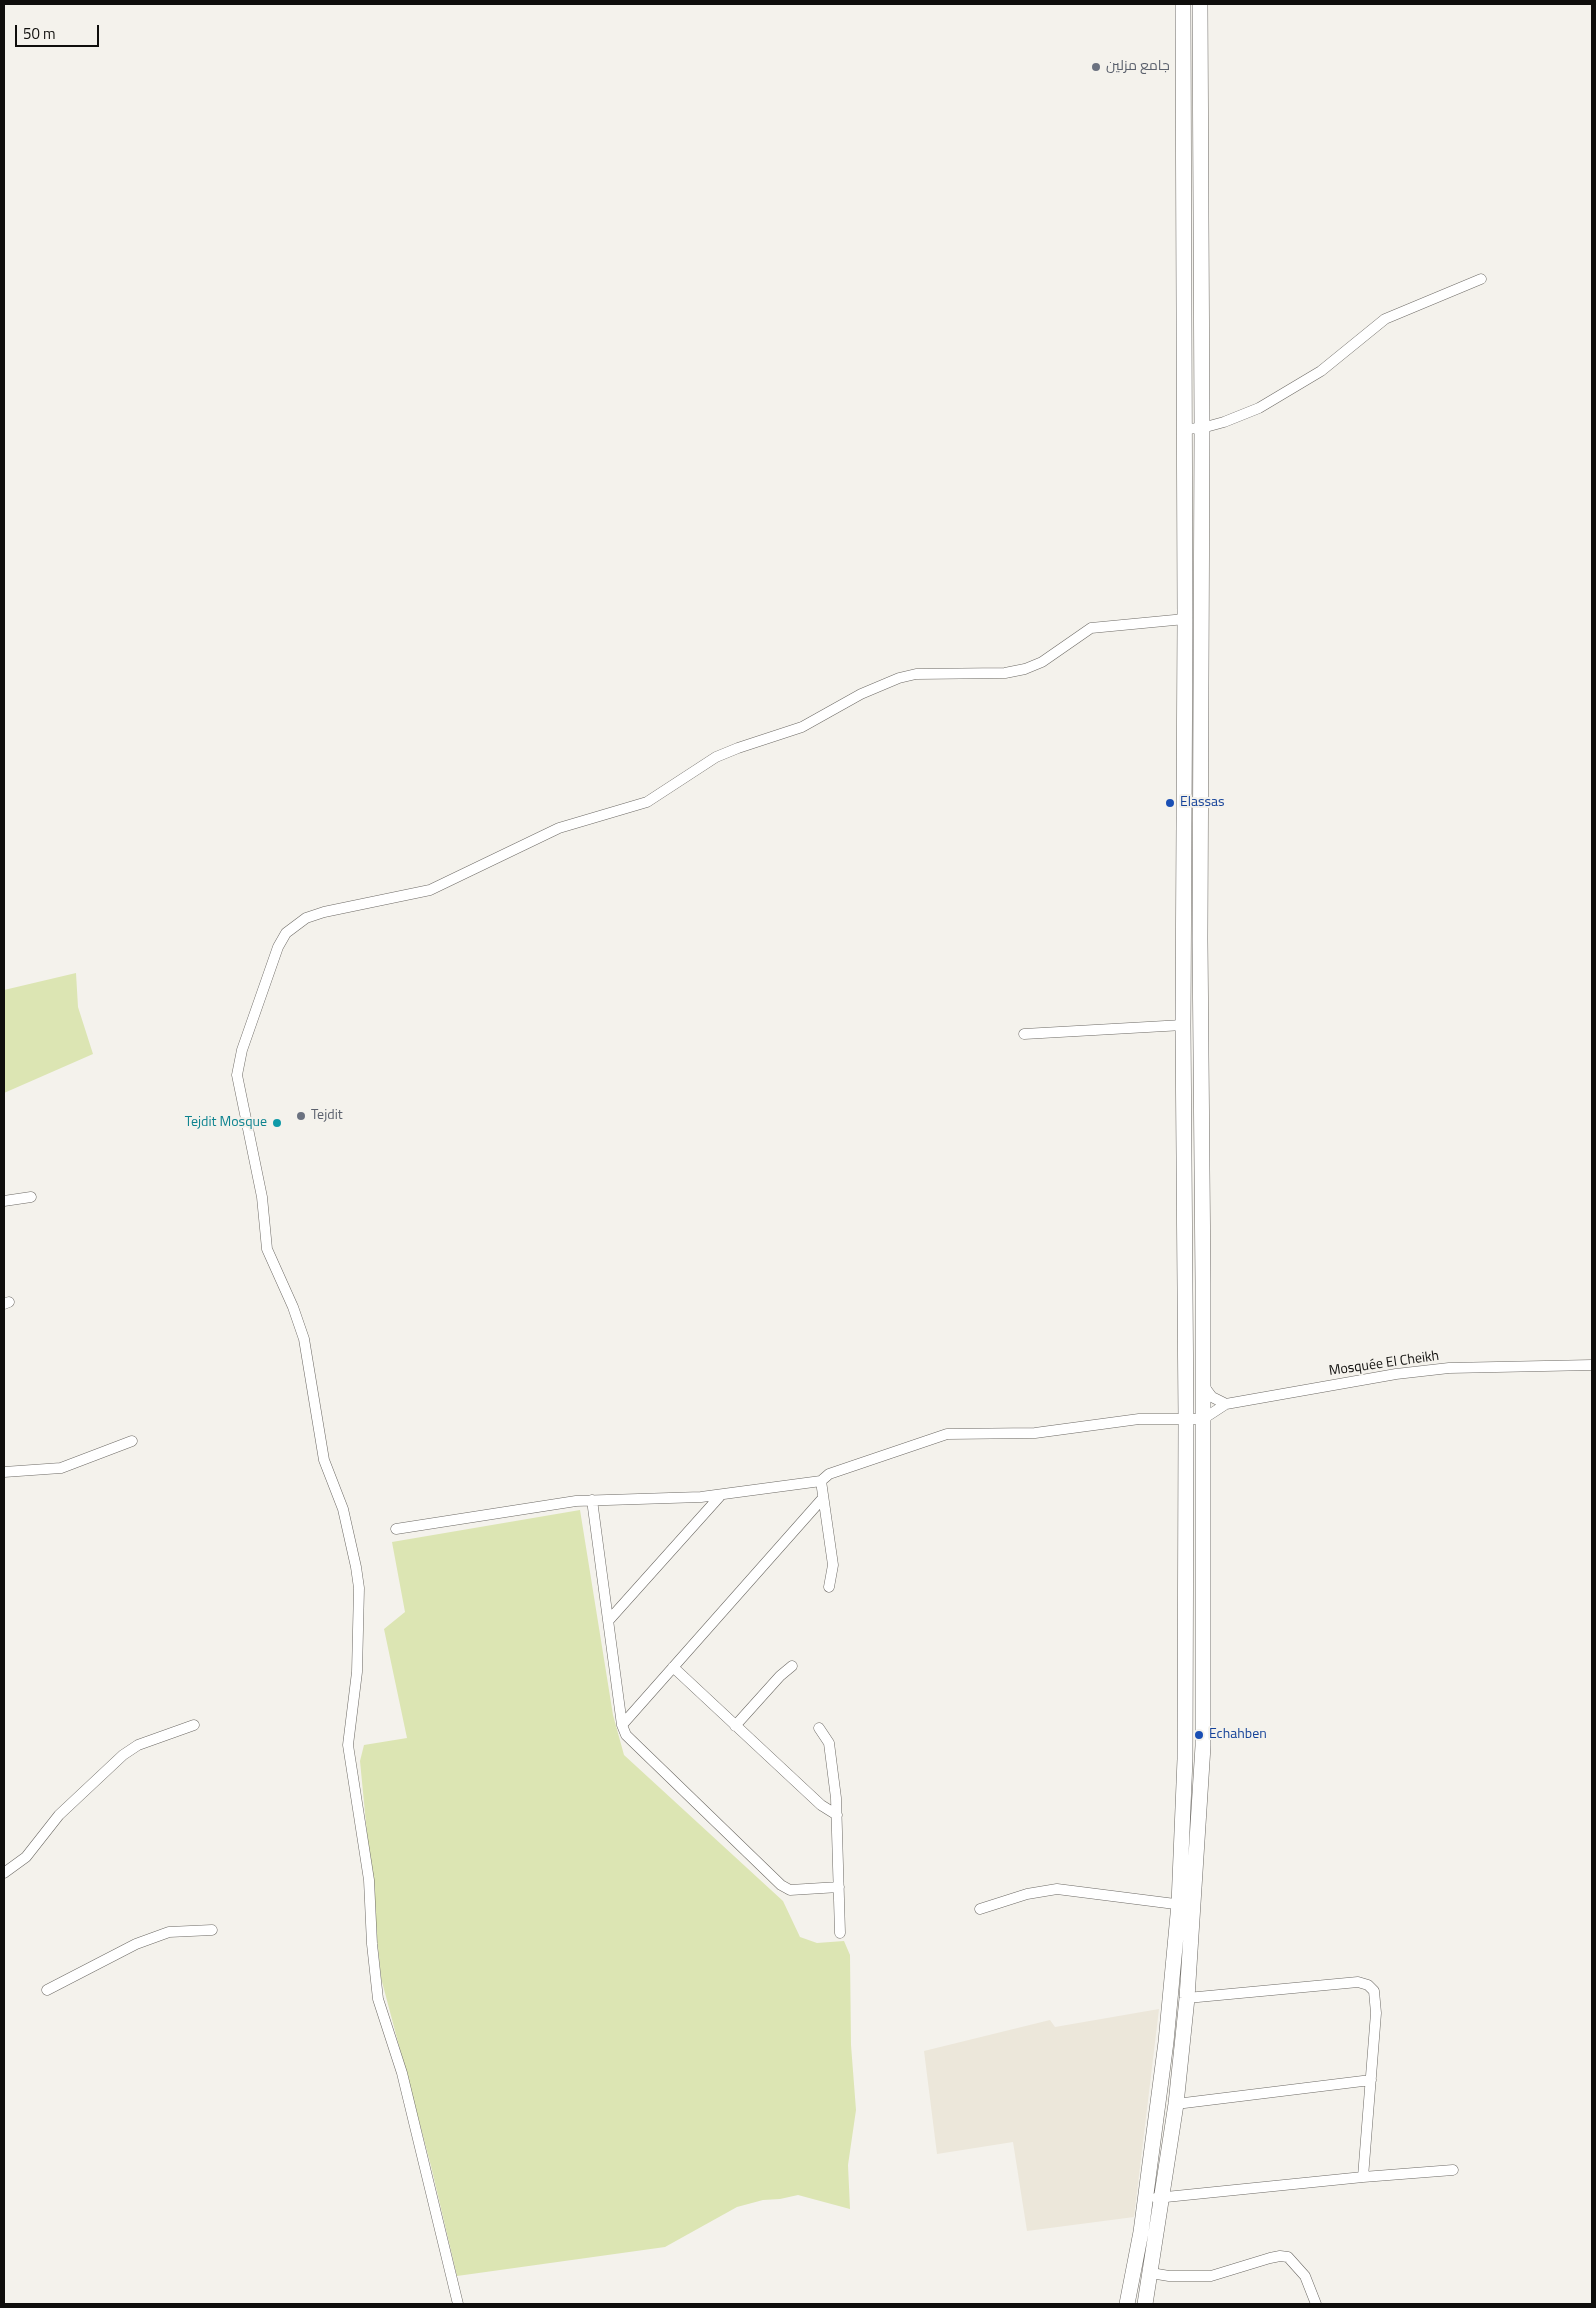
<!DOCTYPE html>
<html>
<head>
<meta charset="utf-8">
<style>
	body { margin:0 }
	#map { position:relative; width:1596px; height:2308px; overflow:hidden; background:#f4f2ec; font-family:"Titillium Web",sans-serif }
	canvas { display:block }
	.frame { position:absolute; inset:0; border:5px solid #0f0e0c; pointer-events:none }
	.scale { position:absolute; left:15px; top:25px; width:84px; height:22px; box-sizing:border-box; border:2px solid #0f0e0c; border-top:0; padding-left:6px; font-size:15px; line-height:18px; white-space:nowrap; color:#0f0e0c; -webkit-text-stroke:4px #f4f2ec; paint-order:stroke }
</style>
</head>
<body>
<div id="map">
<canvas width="1596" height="2308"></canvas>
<div class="frame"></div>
<div class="scale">50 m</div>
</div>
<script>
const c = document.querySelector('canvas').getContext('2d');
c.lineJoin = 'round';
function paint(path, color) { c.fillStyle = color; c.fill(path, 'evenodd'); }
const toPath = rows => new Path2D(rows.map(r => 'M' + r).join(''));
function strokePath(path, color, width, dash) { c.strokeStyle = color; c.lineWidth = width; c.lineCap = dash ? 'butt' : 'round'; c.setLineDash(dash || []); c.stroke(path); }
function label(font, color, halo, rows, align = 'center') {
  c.font = font + ' "Titillium Web",Cairo,sans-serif'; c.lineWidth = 4; c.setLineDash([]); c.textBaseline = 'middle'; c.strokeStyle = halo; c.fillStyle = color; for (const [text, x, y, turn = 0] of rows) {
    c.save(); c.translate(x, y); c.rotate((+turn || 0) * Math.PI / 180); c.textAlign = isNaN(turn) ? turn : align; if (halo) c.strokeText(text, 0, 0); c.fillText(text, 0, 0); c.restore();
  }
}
const built = toPath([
	[1159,2009,1134,2217,1027,2231,1013,2142,937,2154,924,2051,1050,2020,1055,2027]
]);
const green = toPath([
	[76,973,78,1007,93,1054,4,1093,4,990],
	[580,1510,613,1715,624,1755,783,1901,800,1937,817,1943,844,1941,850,1955,851,2045,856,2110,848,2165,850,2209,798,2195,780,2199,763,2200,737,2207,665,2247,457,2276,431,2166,381,1978,360,1761,364,1745,407,1738,384,1629,405,1612,392,1542]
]);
const street = toPath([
	[1184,429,1202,428,1224,422,1259,408,1321,371,1385,319,1481,279],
	[1024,1034,1183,1025],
	[4,1201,31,1197],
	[4,1304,9,1302],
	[1203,1385,1212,1397,1226,1404],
	[4,1472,61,1468,132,1441],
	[821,1481,833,1565,829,1587],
	[592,1500,622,1725,626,1735,781,1885,790,1890,839,1887],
	[396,1529,576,1501,701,1497,821,1481,829,1474,947,1434,1035,1433,1139,1419,1203,1419,1226,1404,1396,1374,1449,1368,1592,1365],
	[609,1620,721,1495],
	[673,1667,821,1805,837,1815],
	[622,1725,823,1498],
	[735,1726,780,1676,792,1666],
	[819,1728,829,1743,836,1798,840,1933],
	[4,1873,26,1857,59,1815,123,1755,138,1745,194,1725],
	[980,1909,1027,1894,1057,1889,1183,1905],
	[47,1990,136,1944,169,1932,212,1930],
	[1187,1998,1358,1982,1368,1985,1374,1991,1376,2013,1363,2177],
	[1176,2104,1371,2080],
	[1156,2198,1363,2177,1453,2170],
	[1151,2273,1169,2276,1211,2276,1270,2258,1280,2256,1288,2257,1305,2276,1316,2304],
	[458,2304,402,2073,378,1999,372,1944,369,1880,348,1745,357,1672,359,1588,356,1567,343,1509,324,1460,304,1339,293,1307,267,1249,262,1197,237,1075,242,1050,278,947,286,933,306,918,324,912,430,890,559,828,647,802,716,757,738,748,802,727,861,694,899,678,916,674,1005,673,1025,669,1042,662,1091,628,1185,619]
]);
const secondary = toPath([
	[1127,2304,1141,2232,1166,2042,1179,1904,1185,1759,1186,1420,1183,1025,1185,619,1183,4],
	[1145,2304,1176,2104,1187,1998,1203,1746,1203,1283,1200,940,1202,428,1200,4]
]);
const markers = [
	[1096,67,5,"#6b7280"],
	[1170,803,5,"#1a4fb4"],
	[301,1116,5,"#6b7280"],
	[277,1123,5,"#0f9aa8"],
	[1199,1735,5,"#1a4fb4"]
];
const worshipNames = [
	["جامع مزلين",1106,67],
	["Tejdit",311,1116]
];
const transitNames = [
	["Elassas",1180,803],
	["Echahben",1209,1735]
];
const cultureNames = [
	["Tejdit Mosque",267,1123]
];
const streetNames = [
	["Mosquée El Cheikh",1384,1364,-8]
];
paint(built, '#ece7da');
paint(green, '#dce5b3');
strokePath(street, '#6d6a65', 11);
strokePath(secondary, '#6d6a65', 16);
strokePath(street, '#fff', 10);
strokePath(secondary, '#fff', 15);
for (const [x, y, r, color] of markers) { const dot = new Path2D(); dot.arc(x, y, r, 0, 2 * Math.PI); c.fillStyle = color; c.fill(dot); strokePath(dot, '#f4f2ec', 2); }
label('14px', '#5b616d', '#f4f2ec', worshipNames, 'left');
label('14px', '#164399', '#f4f2ec', transitNames, 'left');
label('14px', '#0d838f', '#f4f2ec', cultureNames, 'right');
label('14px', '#0f0e0c', '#f4f2ec', streetNames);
</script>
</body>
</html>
